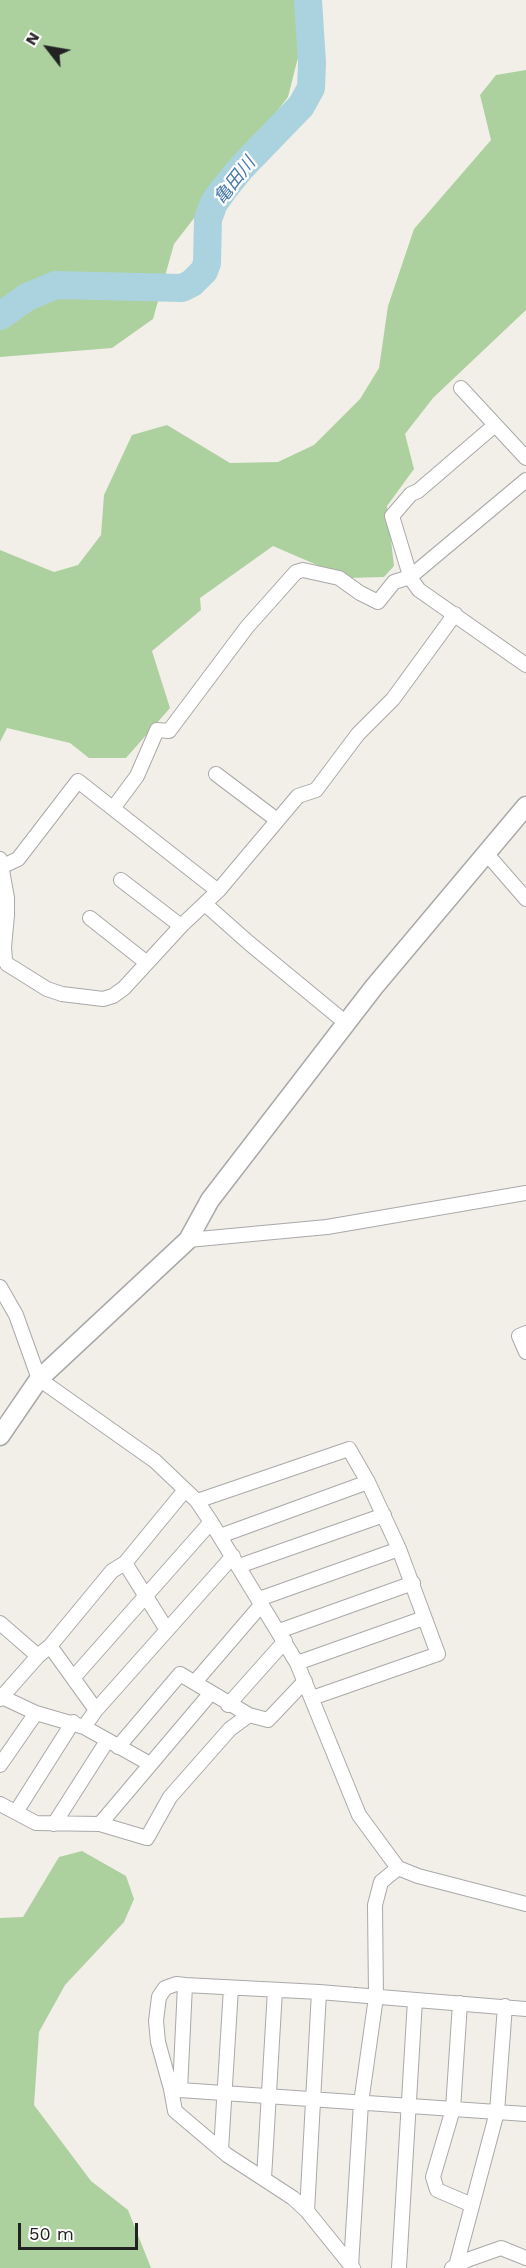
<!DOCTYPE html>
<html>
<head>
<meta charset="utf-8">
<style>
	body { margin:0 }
	#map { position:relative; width:526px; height:2268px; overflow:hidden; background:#f2efe9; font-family:"Work Sans",sans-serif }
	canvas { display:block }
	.north { position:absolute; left:18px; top:18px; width:60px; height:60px; -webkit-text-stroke:4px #fff; paint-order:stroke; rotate:301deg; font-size:16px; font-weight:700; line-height:24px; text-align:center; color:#222 }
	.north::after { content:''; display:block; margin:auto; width:21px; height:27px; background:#222; clip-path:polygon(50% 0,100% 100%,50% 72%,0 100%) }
	.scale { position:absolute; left:18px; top:2223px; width:120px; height:27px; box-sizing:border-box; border:3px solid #222; border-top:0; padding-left:8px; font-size:18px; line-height:21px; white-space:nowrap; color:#222; -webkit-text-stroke:4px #fff; paint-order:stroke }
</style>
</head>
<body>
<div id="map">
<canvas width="526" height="2268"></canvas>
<div class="north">N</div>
<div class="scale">50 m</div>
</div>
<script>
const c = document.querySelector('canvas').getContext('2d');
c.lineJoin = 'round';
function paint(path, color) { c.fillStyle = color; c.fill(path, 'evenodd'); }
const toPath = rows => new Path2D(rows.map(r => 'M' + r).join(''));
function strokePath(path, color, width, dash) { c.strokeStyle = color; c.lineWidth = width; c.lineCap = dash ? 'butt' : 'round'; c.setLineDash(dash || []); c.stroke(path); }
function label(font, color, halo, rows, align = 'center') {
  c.font = font + ' "Work Sans","Noto Sans JP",sans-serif'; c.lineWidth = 4.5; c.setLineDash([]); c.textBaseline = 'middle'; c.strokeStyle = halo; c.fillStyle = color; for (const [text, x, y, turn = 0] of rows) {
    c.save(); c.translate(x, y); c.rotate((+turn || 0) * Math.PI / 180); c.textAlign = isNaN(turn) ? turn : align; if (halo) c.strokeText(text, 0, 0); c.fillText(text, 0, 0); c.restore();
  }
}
const forest = toPath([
	[0,0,316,0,310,10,288,97,174,244,153,319,112,348,0,357],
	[526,70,526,310,433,398,405,434,414,469,387,506,394,566,384,577,347,578,273,546,200,598,201,610,152,651,170,708,126,758,89,758,70,743,7,728,0,742,0,550,54,572,78,565,101,535,104,495,132,435,167,425,230,463,278,462,314,445,360,399,379,368,388,306,414,229,491,140,480,95,496,75],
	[82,1851,126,1876,134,1899,124,1922,65,1985,39,2032,34,2105,91,2181,128,2210,151,2268,0,2268,0,1918,23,1917,59,1857]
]);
const river = toPath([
	[0,316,27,297,56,285,182,288,192,283,204,271,207,263,208,219,214,203,224,189,242,167,301,106,311,88,312,63,308,0]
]);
const minor = toPath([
	[461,388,526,458],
	[495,425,418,491,411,494,392,516,411,579,419,590,526,665],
	[216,774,277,820],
	[114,807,137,776,157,730,169,731,247,627,296,572,303,570,339,578,360,593,378,602,394,582,410,577,526,480],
	[486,853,526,899],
	[0,859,7,898,7,915,4,947,5,960,7,964,47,989,62,994,103,999,113,996,124,988,181,926,218,891,298,796,316,790,358,734,393,699,455,614],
	[1,867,18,859,78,781,218,891],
	[121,880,181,926],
	[205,904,249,943,346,1023],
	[90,918,147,963],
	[188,1240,327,1227,526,1193],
	[0,1287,16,1315,39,1379,155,1461,197,1501,211,1522,297,1663,359,1815,398,1868,381,1882,375,1905,376,1997,361,2103,351,2266],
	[526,1333,519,1336,526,1352],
	[197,1501,349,1449,353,1456,368,1482,399,1549,438,1654,312,1698],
	[220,1536,368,1482],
	[125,1563,167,1630],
	[239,1566,384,1515],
	[259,1599,399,1549],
	[0,1623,38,1656],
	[279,1631,413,1583],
	[50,1646,96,1710],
	[297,1663,424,1618],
	[74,1677,211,1522],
	[195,1682,262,1604],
	[2,1697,36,1713,84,1727,150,1764],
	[0,1699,38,1656,50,1646,112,1571,125,1563,185,1490],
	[228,1705,285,1641],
	[84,1727,96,1710,233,1556],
	[118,1747,180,1674,249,1715,268,1720,305,1681],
	[0,1765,36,1713],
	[0,1804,36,1823,100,1824,147,1838,170,1797,230,1729,249,1715],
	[16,1812,73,1722],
	[54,1824,107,1741],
	[100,1824,210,1694],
	[398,1868,418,1876,526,1904],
	[460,2003,453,2109,433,2177,437,2190,472,2205],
	[526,2009,319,1992,185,1985,180,2090,526,2114],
	[171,2089,158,2042,156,2021,159,1997,165,1988,176,1984,185,1985],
	[180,2090,171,2089,175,2111,227,2155,293,2198,307,2211,353,2268],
	[221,2150,231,1988],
	[264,2178,275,1990],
	[307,2211,319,1992],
	[456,2266,497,2112,505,2006],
	[399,2268,415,2000],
	[452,2268,467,2260,501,2248,526,2258]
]);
const tertiary = toPath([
	[0,1436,39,1379,188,1240,210,1200,374,987,526,806]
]);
const waterNames = [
	["亀田川",235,181,-52]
];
paint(forest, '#add19e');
strokePath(river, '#aad3df', 28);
strokePath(minor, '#a9a9a9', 16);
strokePath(tertiary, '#a9a9a9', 21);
strokePath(minor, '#fff', 14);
strokePath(tertiary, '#fff', 18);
label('italic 18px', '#4a7aab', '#fff', waterNames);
</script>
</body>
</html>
